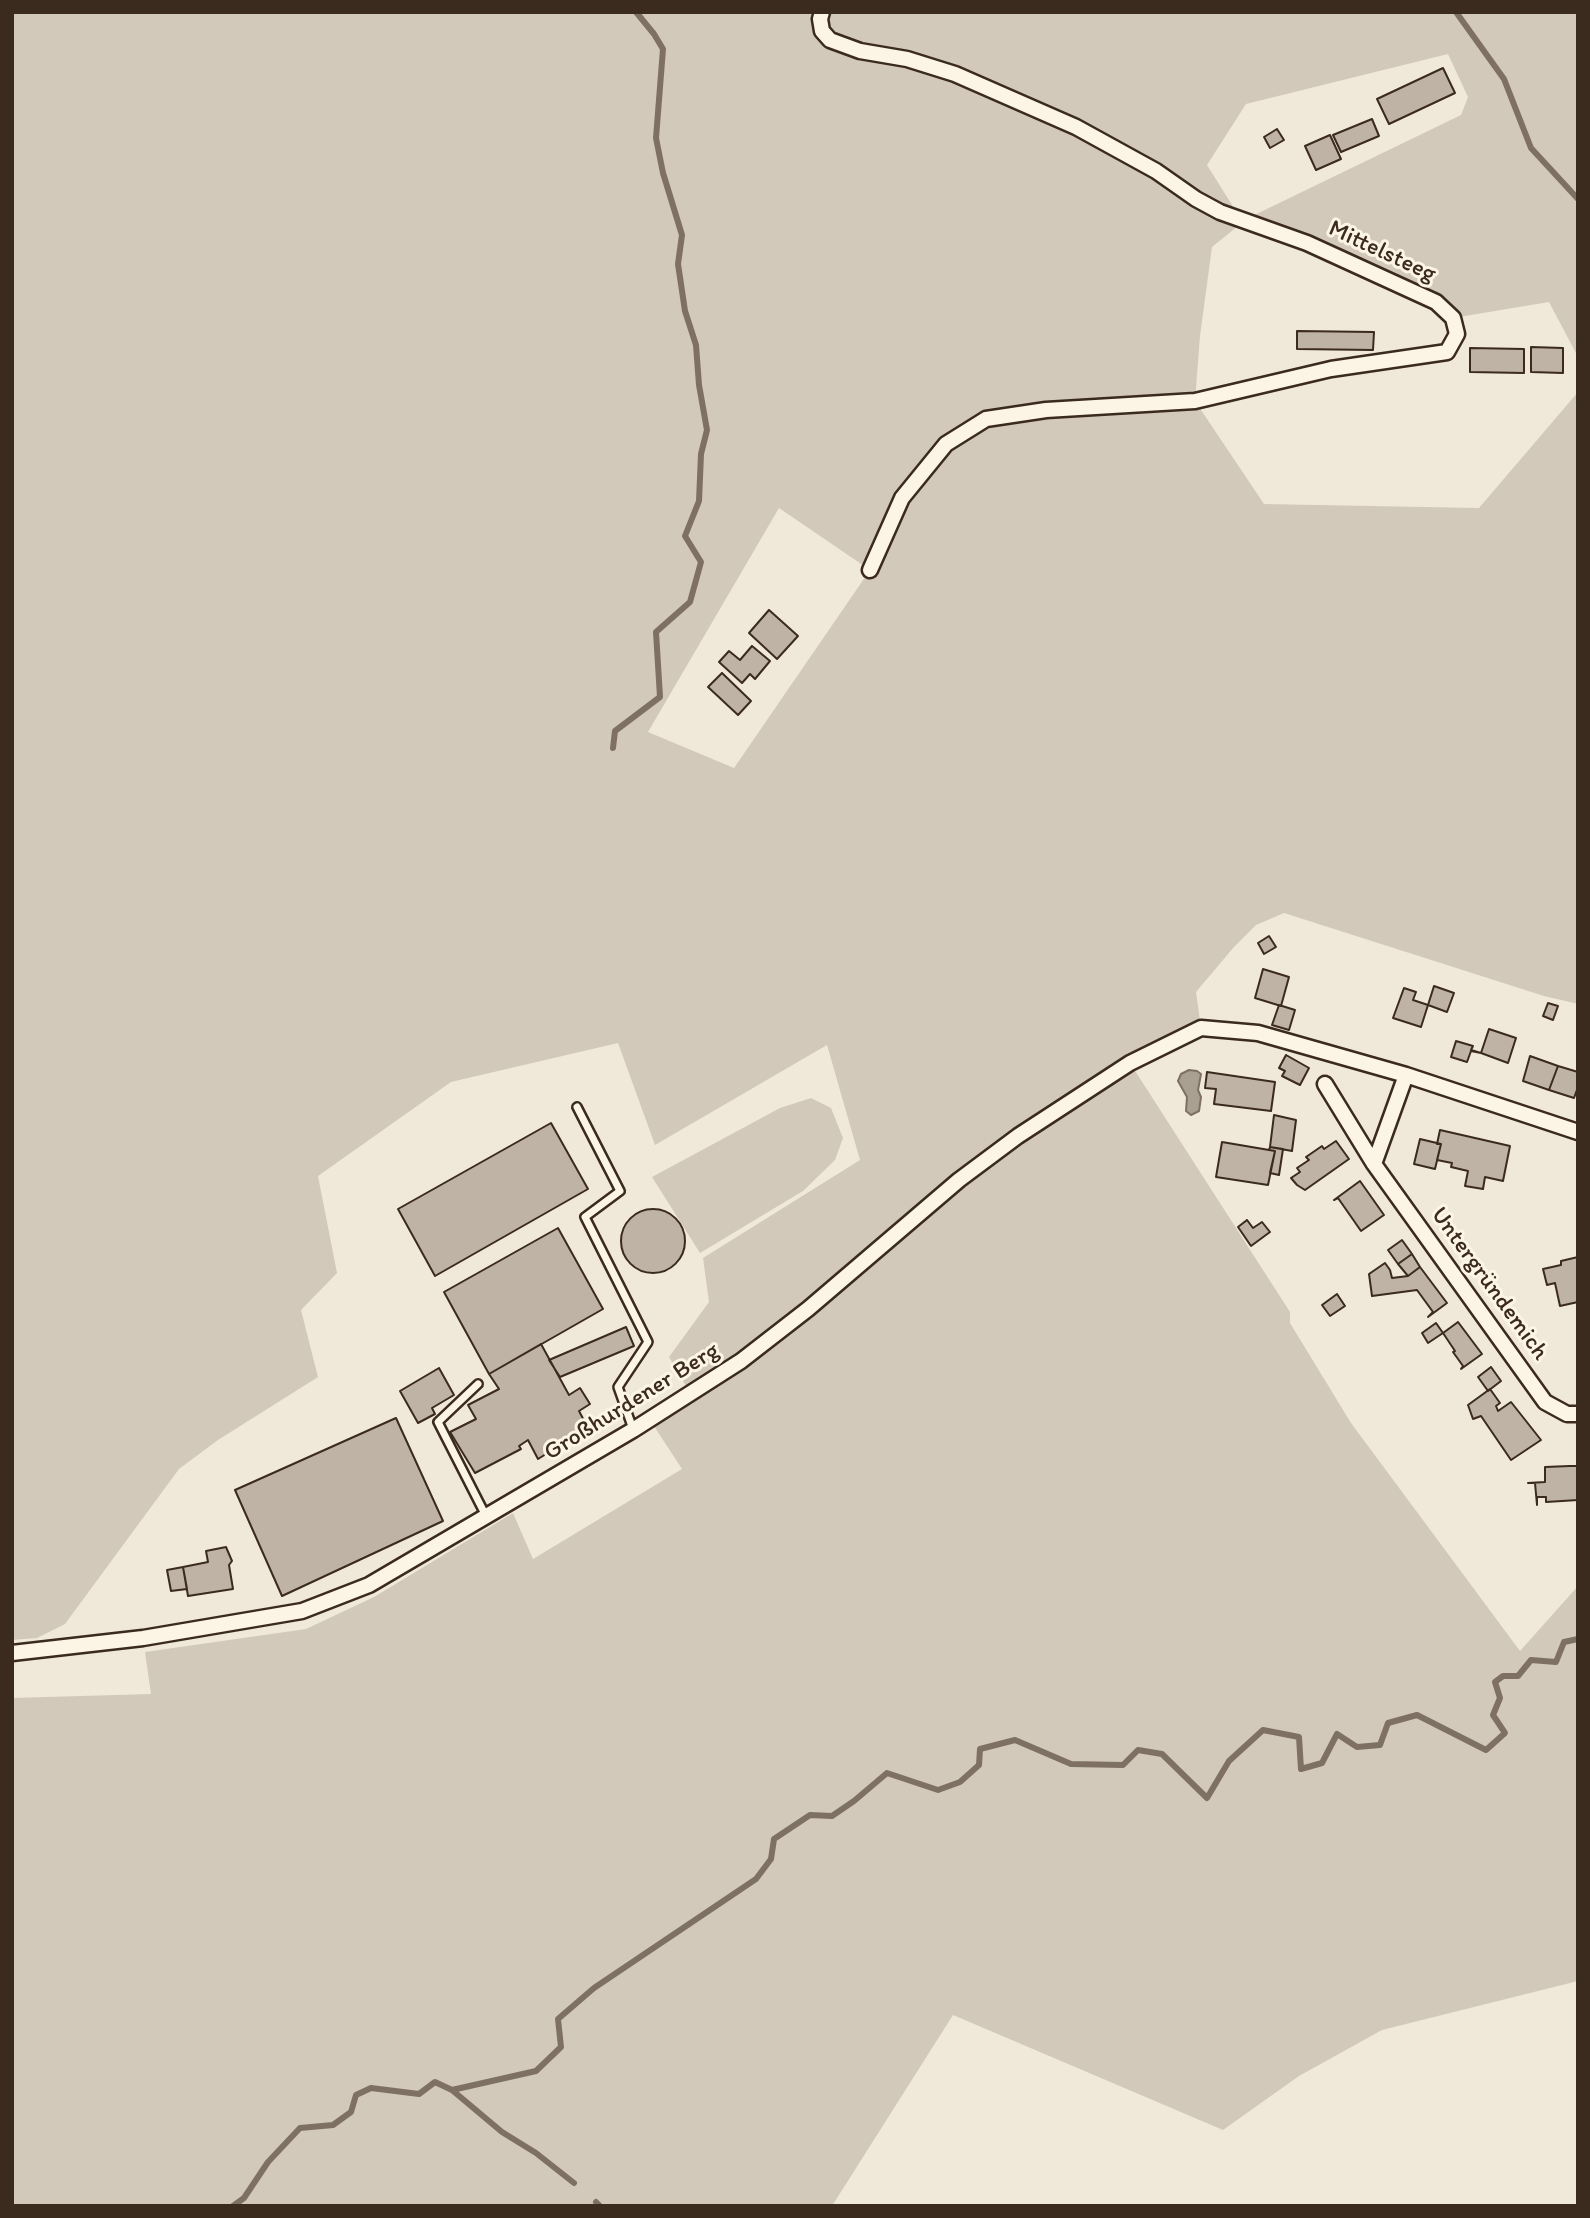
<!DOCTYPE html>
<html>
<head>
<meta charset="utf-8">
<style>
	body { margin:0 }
	#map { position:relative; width:1590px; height:2218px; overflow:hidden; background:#f0e9d9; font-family:Itim,sans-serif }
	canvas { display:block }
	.frame { position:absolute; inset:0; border:14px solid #3b2a1e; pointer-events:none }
</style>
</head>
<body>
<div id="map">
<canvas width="1590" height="2218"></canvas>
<div class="frame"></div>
</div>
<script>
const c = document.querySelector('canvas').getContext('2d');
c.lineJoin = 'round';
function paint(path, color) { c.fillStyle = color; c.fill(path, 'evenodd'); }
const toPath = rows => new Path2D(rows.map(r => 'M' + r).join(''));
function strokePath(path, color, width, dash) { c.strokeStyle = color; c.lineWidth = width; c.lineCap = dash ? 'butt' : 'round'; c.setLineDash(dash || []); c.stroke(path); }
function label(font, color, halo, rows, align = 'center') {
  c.font = font + ' Itim,sans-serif'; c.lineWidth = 6; c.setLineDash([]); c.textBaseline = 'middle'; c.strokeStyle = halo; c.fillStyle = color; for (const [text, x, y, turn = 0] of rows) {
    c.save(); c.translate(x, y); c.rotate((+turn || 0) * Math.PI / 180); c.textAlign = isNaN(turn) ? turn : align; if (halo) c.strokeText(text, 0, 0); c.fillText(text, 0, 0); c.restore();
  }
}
const green = toPath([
	[12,12,1578,12,1578,357,1549,302,1453,318,1445,309,1243,222,1212,247,1200,336,1195,401,1264,504,1479,508,1578,392,1578,1004,1544,996,1284,913,1256,925,1234,947,1196,992,1201,1028,1130,1063,1290,1312,1290,1323,1351,1423,1520,1651,1578,1586,1578,1981,1382,2030,1299,2076,1223,2130,953,2015,832,2206,12,2206,12,1698,151,1694,145,1652,306,1629,374,1597,513,1513,533,1559,682,1469,650,1420,690,1393,669,1357,709,1302,703,1258,860,1160,827,1045,655,1145,618,1043,451,1082,318,1176,337,1273,301,1310,318,1377,218,1440,179,1469,65,1624,37,1638,12,1640],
	[1448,54,1468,97,1461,115,1242,221,1207,165,1246,104],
	[779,508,870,570,734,768,648,732],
	[811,1098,831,1108,843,1138,835,1160,803,1191,700,1253,652,1177,780,1108]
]);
const water = toPath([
	[1189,1070,1197,1071,1201,1074,1198,1090,1201,1097,1199,1111,1191,1115,1186,1111,1187,1097,1178,1081,1181,1074,1189,1070]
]);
const stream = toPath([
	[1456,12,1504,79,1531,148,1578,199],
	[613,748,615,731,660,697,656,632,690,602,701,562,685,536,699,501,701,454,707,430,699,385,696,345,685,311,678,264,682,235,663,173,656,138,663,49,654,34,636,12],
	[452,2090,502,2132,536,2153,574,2183],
	[596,2202,600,2206],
	[233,2206,244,2198,268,2162,300,2128,333,2125,351,2112,356,2095,371,2088,419,2094,435,2082,452,2090,536,2071,561,2047,558,2019,594,1988,756,1879,771,1859,774,1839,810,1815,832,1816,854,1801,887,1773,938,1790,960,1782,979,1765,980,1749,1015,1740,1071,1764,1123,1765,1138,1750,1162,1754,1207,1798,1229,1761,1263,1730,1299,1737,1301,1769,1322,1763,1337,1734,1357,1747,1380,1745,1388,1723,1417,1715,1486,1750,1505,1733,1493,1715,1500,1698,1495,1682,1503,1676,1518,1676,1531,1660,1556,1662,1564,1642,1578,1639]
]);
const building = toPath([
	[1443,68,1455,93,1389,124,1377,99,1443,68],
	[1372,119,1379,136,1341,152,1333,135,1372,119],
	[1277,129,1284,140,1270,148,1264,137,1277,129],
	[1330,135,1341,159,1316,170,1305,146,1330,135],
	[1297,331,1374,332,1373,350,1297,349,1297,331],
	[1531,347,1563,348,1563,373,1531,372,1531,347],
	[1470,348,1524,349,1524,373,1470,372,1470,348],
	[769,610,798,636,777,659,749,633,769,610],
	[752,646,770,661,755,679,750,674,742,683,719,662,729,651,740,660,752,646],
	[722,673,751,701,738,715,708,687,722,673],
	[1269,936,1276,947,1264,954,1258,943,1269,936],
	[1263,969,1289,977,1281,1006,1255,998,1263,969],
	[1434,986,1454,993,1447,1012,1428,1005,1434,986],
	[1404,988,1416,992,1413,1000,1428,1005,1421,1027,1393,1018,1404,988],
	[1548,1003,1558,1006,1553,1020,1543,1016,1548,1003],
	[1279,1005,1295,1010,1289,1030,1272,1025,1279,1005],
	[1489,1029,1516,1038,1508,1063,1481,1053,1489,1029],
	[1456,1041,1473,1046,1471,1050,1481,1053,1471,1051,1467,1062,1451,1057,1456,1041],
	[1286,1055,1309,1068,1300,1085,1282,1076,1285,1071,1279,1068,1286,1055],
	[1530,1056,1558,1066,1549,1090,1523,1081,1530,1056],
	[1558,1066,1578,1072,1578,1087,1574,1098,1549,1090,1558,1066],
	[1207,1072,1275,1082,1271,1111,1214,1104,1216,1089,1205,1088,1207,1072],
	[1274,1115,1296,1120,1292,1151,1270,1147,1274,1115],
	[551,1123,588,1189,435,1276,398,1209,551,1123],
	[1440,1130,1510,1146,1503,1181,1485,1177,1483,1189,1465,1186,1468,1171,1451,1167,1452,1163,1437,1160,1441,1144,1437,1144,1440,1130],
	[1420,1139,1441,1144,1435,1169,1414,1164,1420,1139],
	[1336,1141,1349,1159,1305,1190,1297,1185,1291,1178,1300,1172,1297,1168,1309,1160,1306,1157,1322,1146,1324,1149,1336,1141],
	[1222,1142,1275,1151,1268,1185,1216,1177,1222,1142],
	[1270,1147,1283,1149,1279,1175,1270,1173,1275,1151,1269,1150,1270,1147],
	[1360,1181,1384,1215,1361,1231,1338,1198,1334,1200,1360,1181],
	'621 1241a32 32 0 1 1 64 0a32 32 0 1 1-64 0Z',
	[1247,1220,1253,1228,1262,1222,1270,1232,1251,1246,1238,1227,1247,1220],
	[558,1228,603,1309,489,1374,444,1292,558,1228],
	[1402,1240,1412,1254,1398,1264,1388,1250,1402,1240],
	[1412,1254,1420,1267,1408,1276,1398,1264,1412,1254],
	[1578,1257,1578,1302,1560,1306,1555,1283,1547,1285,1543,1269,1561,1265,1561,1261,1578,1257],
	[1385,1263,1390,1270,1392,1278,1408,1276,1420,1267,1447,1303,1428,1317,1433,1312,1417,1290,1372,1296,1369,1274,1385,1263],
	[1337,1294,1345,1306,1330,1316,1322,1305,1337,1294],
	[1458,1322,1482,1354,1461,1369,1463,1366,1453,1352,1455,1351,1443,1333,1458,1322],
	[1436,1323,1443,1333,1428,1343,1422,1333,1436,1323],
	[626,1327,634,1346,560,1377,549,1360,626,1327],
	[541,1344,569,1395,580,1388,590,1404,579,1411,588,1428,538,1459,528,1440,519,1446,521,1449,475,1473,450,1432,476,1419,468,1405,499,1389,489,1374,541,1344],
	[1491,1367,1501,1381,1488,1391,1478,1377,1491,1367],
	[439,1368,454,1395,432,1408,435,1414,418,1423,400,1391,439,1368],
	[1490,1389,1500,1403,1496,1406,1498,1411,1511,1402,1541,1440,1511,1460,1481,1416,1473,1419,1468,1405,1490,1389],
	[396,1418,443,1521,282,1596,235,1490,396,1418],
	[1570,1466,1578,1466,1578,1500,1546,1502,1546,1497,1537,1497,1537,1505,1535,1483,1528,1483,1545,1482,1545,1467,1570,1466],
	[226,1547,232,1561,229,1565,233,1589,188,1596,183,1567,208,1562,206,1551,226,1547],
	[183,1567,187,1589,171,1591,167,1570,183,1567]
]);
const lane = toPath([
	[577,1107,620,1191,585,1217,648,1342,618,1387,633,1429],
	[478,1384,438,1422,486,1516]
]);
const street = toPath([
	[822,12,820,19,822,31,830,40,860,51,907,59,955,74,1076,127,1156,171,1196,199,1220,212,1307,243,1436,302,1453,318,1457,334,1447,352,1331,369,1195,401,1046,410,986,419,946,444,902,498,870,570],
	[1406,1075,1374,1164,1545,1402,1567,1414,1578,1414],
	[1325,1084,1374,1164],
	[12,1653,143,1638,302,1611,369,1585,633,1430,741,1361,808,1309,959,1180,1018,1136,1130,1063,1201,1028,1258,1033,1406,1075,1578,1132]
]);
const streetNames = [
	["Mittelsteeg",1382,252,25],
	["Untergründemich",1489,1284,54],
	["Großhurdener Berg",632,1402,-32]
];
paint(green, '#d2c9ba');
paint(water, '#aaa091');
strokePath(water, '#7e7163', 2);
strokePath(stream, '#7e7163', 6);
paint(building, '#beb3a4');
strokePath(building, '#3b2a1e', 2);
strokePath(lane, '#3b2a1e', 12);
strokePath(street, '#3b2a1e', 19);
strokePath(lane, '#fcf5e5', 7);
strokePath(street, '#fcf5e5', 14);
label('24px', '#3b2a1e', '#fcf5e5', streetNames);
</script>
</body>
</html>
